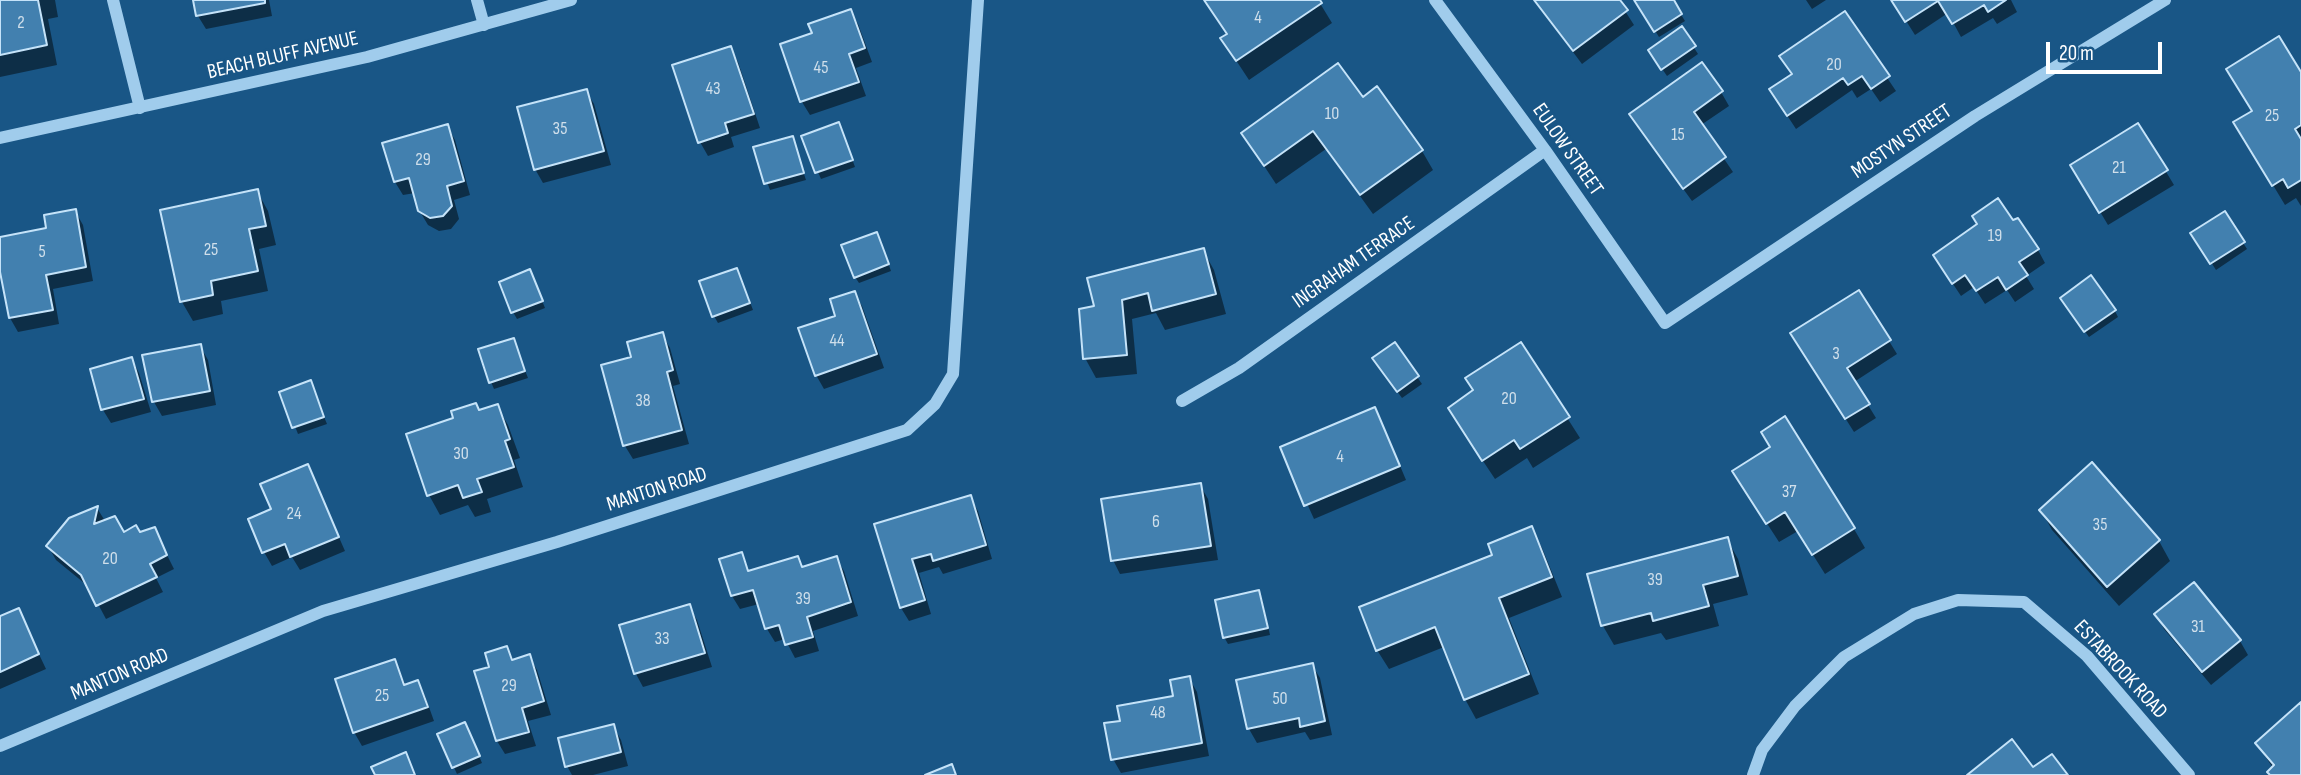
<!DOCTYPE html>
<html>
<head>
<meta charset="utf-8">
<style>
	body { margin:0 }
	#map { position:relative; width:2301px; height:775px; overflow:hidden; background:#195686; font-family:"Sofia Sans Condensed",sans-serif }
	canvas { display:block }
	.scale { position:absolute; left:2046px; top:42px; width:116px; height:32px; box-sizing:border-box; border:4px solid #fff; border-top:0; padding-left:9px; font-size:21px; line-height:24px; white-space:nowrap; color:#fff; -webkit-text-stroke:5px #195686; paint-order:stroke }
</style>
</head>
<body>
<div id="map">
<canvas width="2301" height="775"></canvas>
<div class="scale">20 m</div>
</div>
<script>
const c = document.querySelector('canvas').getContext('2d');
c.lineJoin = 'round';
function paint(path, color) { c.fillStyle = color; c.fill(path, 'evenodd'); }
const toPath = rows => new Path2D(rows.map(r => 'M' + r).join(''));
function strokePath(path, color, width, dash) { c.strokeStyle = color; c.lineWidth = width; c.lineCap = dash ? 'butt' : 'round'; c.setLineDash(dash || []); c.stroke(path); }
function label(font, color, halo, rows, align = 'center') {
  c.font = font + ' "Sofia Sans Condensed",sans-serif'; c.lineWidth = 5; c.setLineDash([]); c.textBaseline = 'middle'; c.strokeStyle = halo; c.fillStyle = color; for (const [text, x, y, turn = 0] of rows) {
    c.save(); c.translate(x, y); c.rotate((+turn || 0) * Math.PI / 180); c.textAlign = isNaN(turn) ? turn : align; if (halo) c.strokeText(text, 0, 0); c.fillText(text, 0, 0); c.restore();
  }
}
const shadow = toPath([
	[0,0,55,0,58,17,48,19,57,65,0,77],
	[195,0,269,0,272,16,206,29,198,16],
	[1204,0,1318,0,1332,23,1249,80,1222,39,1228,35],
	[1534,0,1618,0,1634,25,1582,64],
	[1636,0,1672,0,1685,21,1659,37],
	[1806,0,1826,0,1812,9],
	[1893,0,2011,0,2017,12,1997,24,1993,18,1961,37,1948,13,1915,35],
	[850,11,858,24,872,62,856,68,866,96,810,115,802,102,782,45,814,35],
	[1844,14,1896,91,1880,102,1871,89,1857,98,1852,90,1796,129,1779,103,1793,75],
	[1682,29,1698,54,1667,76,1654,57],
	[731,48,738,62,760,128,731,137,734,147,708,156,700,142],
	[2301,76,2301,206,2296,198,2285,205,2247,142,2254,111],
	[586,91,594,104,611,165,543,183,535,169],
	[1721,92,1729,106,1701,125,1733,172,1692,201,1639,128],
	[1362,99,1422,151,1433,170,1373,214,1326,149,1276,184,1243,134],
	[2138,125,2174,185,2108,225,2072,165],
	[447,126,455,140,470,195,454,200,459,219,451,229,439,231,428,225,419,210,415,193,403,195,395,182,385,144],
	[842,131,855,167,821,179,803,137],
	[792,138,806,180,770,190,755,149],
	[257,191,268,211,276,245,259,249,268,291,221,301,223,314,193,321,182,302],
	[75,211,83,225,93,281,53,289,59,324,18,332,10,318,0,263,0,239,48,230],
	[2224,213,2247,249,2216,270,2193,234],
	[2013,223,2038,250,2045,263,2026,276,2034,289,2015,302,2007,290,1985,304,1974,287,1961,296,1943,269],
	[880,240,891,271,859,283,855,277],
	[1203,250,1214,270,1226,314,1165,330,1156,313,1132,319,1137,374,1096,378,1085,358,1096,307],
	[740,276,753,310,718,323,714,316],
	[533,278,545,308,517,319,513,312],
	[854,293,862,306,884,368,824,389,816,375,837,317],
	[2066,305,2115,311,2118,317,2089,337],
	[662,334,670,348,680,384,673,386,689,444,633,459,625,446,603,366,633,358],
	[513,340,528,378,494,389,491,382],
	[1889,341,1897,354,1854,382,1876,418,1854,432,1800,347],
	[1520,344,1580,438,1533,468,1527,458,1495,479,1461,428,1475,391],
	[1394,345,1422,384,1402,398,1378,365],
	[200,346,208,360,216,405,162,416,154,402,144,357],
	[132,359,139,373,151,412,111,423,103,410,92,370],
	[310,383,327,424,298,434,282,393],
	[497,406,508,425,520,458,514,460,523,487,487,499,491,512,475,517,468,505,440,515,429,495,408,435],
	[1382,423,1406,480,1314,519,1282,448],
	[2092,465,2159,541,2170,561,2119,606,2052,530,2041,510],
	[308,467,345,551,300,570,292,557,272,566,264,552,273,510],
	[1200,485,1208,499,1218,560,1120,574,1113,560],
	[1746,491,1854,529,1865,548,1825,574,1798,531,1779,542],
	[970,497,978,511,992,559,943,574,939,567,919,573,931,614,909,621,901,608,876,525],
	[97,508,105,521,124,535,140,534,154,529,174,569,156,578,163,592,106,619,89,587,56,560,48,546],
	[1531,528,1542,548,1562,597,1509,618,1539,694,1476,719,1465,699,1444,647,1389,669,1377,650],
	[1727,539,1738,559,1748,595,1713,604,1719,626,1666,640,1661,633,1614,645,1603,626,1589,575],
	[741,554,750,572,797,558,803,568,836,558,844,571,858,616,813,631,819,651,795,658,785,639,775,642,767,629,759,604,740,609,732,596],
	[1258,592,1262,599,1270,635,1228,644,1224,637],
	[689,606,697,620,712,667,643,687,636,674,622,626],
	[18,610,46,669,0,689,0,618],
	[2156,615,2240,641,2248,655,2211,685,2164,629],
	[507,648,514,661,529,656,537,670,551,715,528,721,536,746,505,754,497,741,477,672,491,668],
	[394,661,406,686,418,682,425,696,434,721,362,746,354,732],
	[1312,665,1320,678,1332,735,1310,740,1305,732,1257,743,1249,729,1238,681],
	[1189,678,1197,692,1209,756,1121,773,1113,759,1123,722,1175,697],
	[2301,705,2301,775,2271,775,2273,768,2257,744],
	[613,726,621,740,628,766,593,775,572,775,567,766],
	[468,730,482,763,457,774,439,735]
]);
const building = toPath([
	[0,0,38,0,47,45,0,55,0,0],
	[193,0,265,0,265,3,196,16,193,0],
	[1204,0,1320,0,1322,3,1236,61,1220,38,1227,34,1204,0],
	[1534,0,1620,0,1628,10,1573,51,1534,0],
	[1634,0,1674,0,1682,14,1654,32,1634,0],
	[1891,0,2006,0,1988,12,1984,5,1952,24,1938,1,1905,22,1891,0],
	[851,9,865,48,849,54,859,82,800,102,780,44,812,33,808,24,851,9],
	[1845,11,1890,76,1871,89,1862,76,1848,85,1843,78,1787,116,1769,89,1792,74,1779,56,1845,11],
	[1682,26,1696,46,1661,70,1648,50,1682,26],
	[2279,36,2301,72,2301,125,2295,129,2301,139,2301,180,2288,188,2283,179,2272,186,2233,122,2252,111,2226,69,2279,36],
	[731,46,754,114,725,123,728,133,698,143,672,65,731,46],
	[1702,62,1723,91,1694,112,1726,157,1683,189,1629,114,1702,62],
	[1338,63,1363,97,1377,86,1423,150,1360,195,1313,131,1264,166,1241,133,1338,63],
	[587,89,604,151,534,170,517,107,587,89],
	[839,122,853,160,815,173,801,136,839,122],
	[2138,123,2168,170,2099,213,2070,165,2138,123],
	[448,124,464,181,447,186,452,206,443,216,430,218,418,211,409,178,394,182,382,143,448,124],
	[793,136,804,173,764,184,753,147,793,136],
	[258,189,266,226,249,229,258,271,211,281,213,295,180,302,160,210,258,189],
	[1998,198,2013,220,2018,218,2039,249,2019,262,2028,275,2006,290,1998,277,1976,291,1965,275,1952,284,1933,255,1977,224,1972,216,1998,198],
	[76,209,86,267,46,275,53,310,9,318,0,272,0,237,46,228,44,215,76,209],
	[2225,211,2245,242,2210,264,2190,233,2225,211],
	[877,232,889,264,854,278,841,245,877,232],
	[1204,248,1216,294,1152,311,1148,293,1122,300,1127,355,1083,359,1079,309,1094,306,1087,278,1204,248],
	[737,268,750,303,712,317,699,281,737,268],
	[530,269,543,301,511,313,499,282,530,269],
	[2091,275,2116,310,2084,332,2060,298,2091,275],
	[1859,290,1891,340,1847,368,1870,404,1845,419,1790,333,1859,290],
	[855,291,877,354,815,376,798,328,835,316,830,299,855,291],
	[663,332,673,370,667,372,682,430,623,446,601,365,631,357,627,342,663,332],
	[514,338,525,371,489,383,478,349,514,338],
	[1395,342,1419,376,1397,392,1372,358,1395,342],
	[1521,342,1570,417,1520,449,1514,440,1482,461,1448,408,1473,390,1465,378,1521,342],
	[201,344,210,391,152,402,142,355,201,344],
	[132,357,144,399,101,410,90,369,132,357],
	[311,380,324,417,292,428,279,392,311,380],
	[476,403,479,410,498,404,510,439,505,441,514,467,477,479,482,492,463,498,458,485,427,496,406,434,453,418,451,411,476,403],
	[1375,407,1400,466,1304,506,1280,447,1375,407],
	[1785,416,1855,528,1812,555,1785,512,1766,524,1732,471,1770,447,1761,432,1785,416],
	[2092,462,2160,540,2107,587,2039,510,2092,462],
	[308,464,339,537,290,557,285,544,262,553,248,519,271,509,260,484,308,464],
	[1201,483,1211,546,1111,561,1101,499,1201,483],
	[971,495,986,545,933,561,931,554,912,559,925,600,900,608,874,524,971,495],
	[98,506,94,524,115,516,124,532,136,525,140,532,155,527,167,555,150,564,157,577,96,606,81,575,46,546,69,518,98,506],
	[1532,526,1552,577,1499,598,1529,674,1464,700,1435,627,1376,651,1359,607,1492,555,1488,544,1532,526],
	[1728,537,1738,576,1703,585,1709,606,1653,621,1651,613,1601,626,1587,574,1728,537],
	[742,552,748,571,798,556,802,567,837,556,851,602,807,617,813,637,785,645,779,625,765,629,753,590,731,596,719,559,742,552],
	[2194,582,2241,640,2202,672,2154,614,2194,582],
	[1259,590,1268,628,1223,638,1215,600,1259,590],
	[690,604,705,653,634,674,619,625,690,604],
	[19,608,39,654,0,672,0,616,19,608],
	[507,646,512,660,530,654,544,701,522,708,529,732,496,741,474,671,489,667,485,653,507,646],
	[395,659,404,685,418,680,428,707,353,733,335,679,395,659],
	[1313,663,1325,721,1300,727,1299,718,1247,729,1236,680,1313,663],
	[1190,676,1202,743,1111,760,1104,723,1120,721,1117,706,1173,696,1170,680,1190,676],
	[2301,702,2301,775,2270,775,2267,772,2274,765,2255,743,2301,702],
	[465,722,480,756,452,768,437,734,465,722],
	[614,724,621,752,565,767,558,738,614,724],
	[2012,739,2033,767,2052,754,2068,775,1967,775,2012,739],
	[406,752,415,775,375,775,371,767,406,752],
	[952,764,956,775,925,775,952,764]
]);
const minor = toPath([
	[113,0,140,108],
	[477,0,484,25],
	[1435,0,1545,150,1665,323,1975,116,2165,0],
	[0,138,367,57,571,0],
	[1182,401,1239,368,1545,150],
	[0,746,323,611,557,542,907,430,935,404,953,374,978,0],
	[1753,775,1762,750,1795,706,1844,657,1914,614,1958,600,2024,602,2087,656,2189,775]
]);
const numberNames = [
	["4",1258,18],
	["2",21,23],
	["20",1834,65],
	["45",821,68],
	["43",713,89],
	["10",1332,114],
	["25",2272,116],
	["35",560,129],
	["15",1678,135],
	["29",423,160],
	["21",2119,168],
	["19",1995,236],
	["25",211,250],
	["5",42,252],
	["44",837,341],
	["3",1836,354],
	["20",1509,399],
	["38",643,401],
	["30",461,454],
	["4",1340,457],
	["37",1789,492],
	["24",294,514],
	["6",1156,522],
	["35",2100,525],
	["20",110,559],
	["39",1655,580],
	["39",803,599],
	["31",2198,627],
	["33",662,639],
	["29",509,686],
	["25",382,696],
	["50",1280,699],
	["48",1158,713]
];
const streetNames = [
	["BEACH BLUFF AVENUE",283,56,-13],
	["MOSTYN STREET",1902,142,-34],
	["EULOW STREET",1567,150,55],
	["INGRAHAM TERRACE",1354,263,-35],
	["MANTON ROAD",657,490,-18],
	["ESTABROOK ROAD",2120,670,47],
	["MANTON ROAD",120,675,-23]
];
paint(shadow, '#0007');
paint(building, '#4280af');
strokePath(building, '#c5e3f9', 2);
strokePath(minor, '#a0ccec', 12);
label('18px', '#d0dfeb', null, numberNames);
label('21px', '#fff', '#195686', streetNames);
</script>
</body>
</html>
